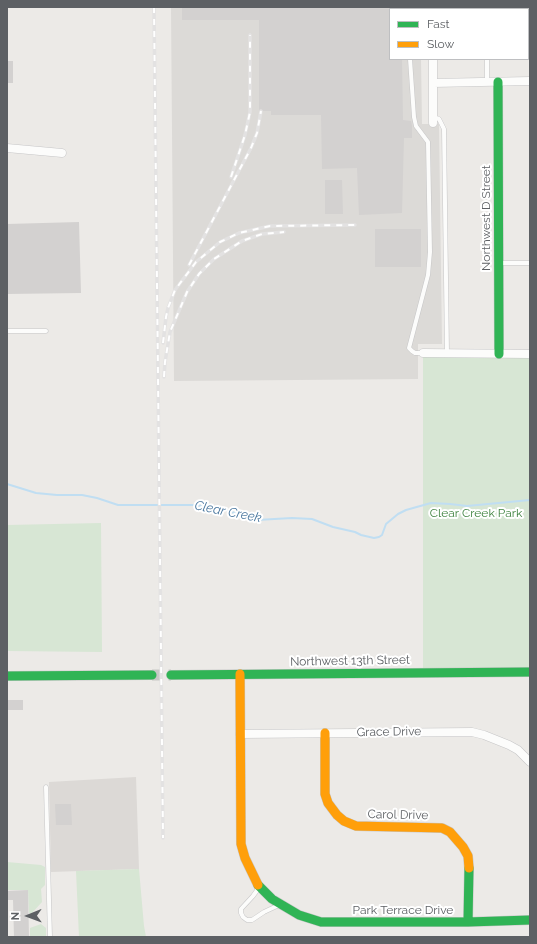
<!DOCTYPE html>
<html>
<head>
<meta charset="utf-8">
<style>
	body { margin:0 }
	#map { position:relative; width:537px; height:944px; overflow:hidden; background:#eceae7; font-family:Raleway,sans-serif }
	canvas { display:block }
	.frame { position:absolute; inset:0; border:8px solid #5d6064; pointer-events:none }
	.legend { position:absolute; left:389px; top:8px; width:140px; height:52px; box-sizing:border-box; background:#fff; border:1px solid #bebfc1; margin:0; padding:5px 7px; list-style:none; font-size:12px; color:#5d6064 }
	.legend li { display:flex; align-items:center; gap:8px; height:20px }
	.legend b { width:20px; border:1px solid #bebfc1 }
	.north { position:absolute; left:8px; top:896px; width:40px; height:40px; -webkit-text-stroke:3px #fff; paint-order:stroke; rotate:269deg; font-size:11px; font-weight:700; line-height:16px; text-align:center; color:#5d6064 }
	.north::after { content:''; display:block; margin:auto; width:14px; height:18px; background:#5d6064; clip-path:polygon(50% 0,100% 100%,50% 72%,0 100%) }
</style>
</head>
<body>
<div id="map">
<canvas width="537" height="944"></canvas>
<div class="frame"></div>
<ul class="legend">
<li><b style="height:5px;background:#30b455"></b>Fast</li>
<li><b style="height:5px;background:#ff9f0a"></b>Slow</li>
</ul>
<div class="north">N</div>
</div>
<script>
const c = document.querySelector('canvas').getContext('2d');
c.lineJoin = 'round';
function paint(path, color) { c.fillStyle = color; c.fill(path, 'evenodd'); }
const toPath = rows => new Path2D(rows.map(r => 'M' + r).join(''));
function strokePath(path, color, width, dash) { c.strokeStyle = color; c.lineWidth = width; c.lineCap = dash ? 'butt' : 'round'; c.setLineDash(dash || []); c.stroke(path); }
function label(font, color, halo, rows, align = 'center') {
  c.font = font + ' Raleway,sans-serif'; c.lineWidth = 4; c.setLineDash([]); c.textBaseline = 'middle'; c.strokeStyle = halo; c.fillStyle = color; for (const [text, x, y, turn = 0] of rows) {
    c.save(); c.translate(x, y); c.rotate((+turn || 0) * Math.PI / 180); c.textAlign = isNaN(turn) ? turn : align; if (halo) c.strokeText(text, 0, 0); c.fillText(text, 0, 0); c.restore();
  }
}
const industrial = toPath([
	[171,7,421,7,421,9,390,9,390,59,421,59,422,124,439,124,442,344,418,344,418,379,174,381]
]);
const education = toPath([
	[136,777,139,869,51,872,49,782]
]);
const green = toPath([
	[423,353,530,354,530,672,423,673],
	[101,523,102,652,7,651,7,525],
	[7,862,41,865,45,867,45,885,41,889,42,902,32,913,29,913,28,890,7,890],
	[139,869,144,926,146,937,79,937,76,871],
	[41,924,46,928,46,937,30,937,30,928]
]);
const stream = toPath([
	[7,484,36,493,57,495,82,495,97,498,118,505,195,505,226,510,249,518,257,520,292,518,312,519,333,527,355,532,361,535,374,538,379,537,382,535,386,524,398,514,406,510,431,503,450,504,467,506,530,500]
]);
const building = toPath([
	[182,7,390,7,390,59,402,59,403,120,411,121,412,126,412,138,404,138,402,213,359,215,357,168,322,169,321,115,271,115,271,111,259,111,259,20,182,20],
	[7,61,13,61,13,83,7,83],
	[325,180,342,180,343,214,325,214],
	[79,222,81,293,7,294,7,224],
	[375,229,421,229,421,267,375,267],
	[7,700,23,700,23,710,7,710],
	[55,804,71,804,72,825,56,825],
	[28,890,29,937,14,937,13,900,7,900,7,891]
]);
const secondaryTunnel = toPath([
	[152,675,171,675]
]);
const lane = toPath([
	[408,7,408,9],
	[528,24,530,24],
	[410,59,414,117,416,126,428,142,430,252,428,275,409,348,412,351,415,353,423,353],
	[487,59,487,82],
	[433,117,439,119,444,129,447,353],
	[499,263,530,263],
	[7,331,46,331],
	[46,787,50,937],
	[258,889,253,896,241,909,241,913,243,917,247,920,252,920,264,912,279,905]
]);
const street = toPath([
	[432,7,432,9],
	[433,59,433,123],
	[433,83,530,81],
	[7,148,62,153],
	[423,353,530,354],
	[240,734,472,732,484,735,509,745,518,750,530,762]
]);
const fast = toPath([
	[498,82,499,354],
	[171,675,530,672],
	[7,676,152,675],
	[258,885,272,899,299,915,321,922,468,922,530,920],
	[468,922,469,868]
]);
const slow = toPath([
	[240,674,241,844,245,858,258,885],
	[325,733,325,794,328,803,337,815,344,821,356,826,442,828,450,832,463,847,468,856,469,868]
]);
const rail = toPath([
	[154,7,163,838],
	[231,177,245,135,250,112,250,35],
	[189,265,251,148,257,133,261,111],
	[163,343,166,317,168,308,175,290,196,262,220,242,239,233,270,226,355,225],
	[164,377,165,362,170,332,187,292,199,274,214,259,242,241,262,234,284,232]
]);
const streetNames = [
	["Northwest D Street",486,218,-90],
	["Northwest 13th Street",350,661,-1],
	["Grace Drive",389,732,-1],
	["Carol Drive",398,815,1],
	["Park Terrace Drive",403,910]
];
const parkNames = [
	["Clear Creek Park",476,513]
];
const waterNames = [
	["Clear Creek",228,512,11]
];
paint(industrial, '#dcdad7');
paint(education, '#dcd9d6');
paint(green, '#d7e6d4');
strokePath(stream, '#c0def2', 2);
paint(building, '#d3d1d0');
strokePath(secondaryTunnel, '#c8c8c6', 11, [11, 5.5]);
strokePath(lane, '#c6c6c7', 5);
strokePath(street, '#c6c6c7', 9);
strokePath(fast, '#c6c6c6', 10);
strokePath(slow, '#c6c6c6', 10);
strokePath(lane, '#fcfcfb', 4);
strokePath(street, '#fcfcfb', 8);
strokePath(fast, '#30b455', 9);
strokePath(slow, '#ff9f0a', 9);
strokePath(rail, '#e3e2e2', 3.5);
strokePath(rail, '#fff', 2, [6]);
label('12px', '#5d6064', '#fff', streetNames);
label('12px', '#3e823f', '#fff', parkNames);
label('italic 13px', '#48769e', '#fff', waterNames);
</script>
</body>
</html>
